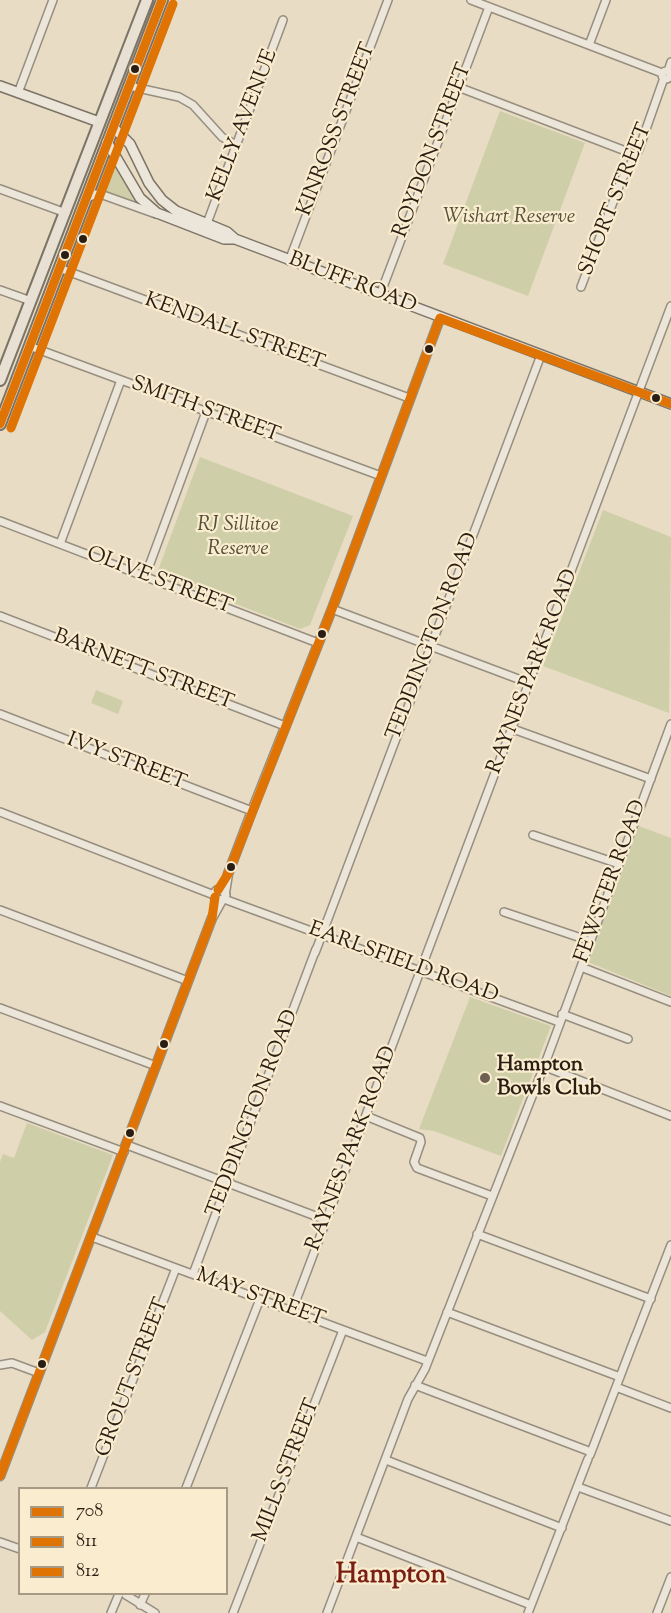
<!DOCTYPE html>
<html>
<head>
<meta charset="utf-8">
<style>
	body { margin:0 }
	#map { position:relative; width:671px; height:1613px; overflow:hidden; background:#e9dcc4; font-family:"Sorts Mill Goudy",serif }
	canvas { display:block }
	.legend { position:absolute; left:18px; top:1487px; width:210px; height:108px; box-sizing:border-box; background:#faeccf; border:2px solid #a79a84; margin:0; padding:8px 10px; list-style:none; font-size:18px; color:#2a1e14 }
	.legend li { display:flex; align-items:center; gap:12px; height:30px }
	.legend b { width:30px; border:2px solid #a79a84 }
</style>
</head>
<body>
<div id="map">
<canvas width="671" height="1613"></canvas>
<ul class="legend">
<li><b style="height:8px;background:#df7303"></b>708</li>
<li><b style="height:8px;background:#df7303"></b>811</li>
<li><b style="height:8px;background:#df7303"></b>812</li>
</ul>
</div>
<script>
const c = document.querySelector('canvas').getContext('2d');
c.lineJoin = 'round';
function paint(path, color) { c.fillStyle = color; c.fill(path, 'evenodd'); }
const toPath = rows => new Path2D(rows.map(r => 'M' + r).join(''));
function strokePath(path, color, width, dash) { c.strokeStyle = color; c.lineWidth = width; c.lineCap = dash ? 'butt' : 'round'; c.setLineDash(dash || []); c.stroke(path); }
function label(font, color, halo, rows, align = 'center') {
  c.font = font + ' "Sorts Mill Goudy",serif'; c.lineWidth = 4.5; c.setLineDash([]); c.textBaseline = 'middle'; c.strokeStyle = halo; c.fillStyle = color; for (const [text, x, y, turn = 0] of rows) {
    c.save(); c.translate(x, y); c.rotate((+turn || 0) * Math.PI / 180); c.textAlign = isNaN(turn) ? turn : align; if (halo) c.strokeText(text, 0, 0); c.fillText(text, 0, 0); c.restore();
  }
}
const green = toPath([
	[500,111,585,143,528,296,443,264],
	[112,161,142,206,100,190],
	[200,457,353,516,310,625,300,629,157,573],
	[603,510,671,537,669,713,543,666],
	[96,690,123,701,118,714,91,703],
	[639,826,671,838,671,996,588,962],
	[470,997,551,1026,501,1156,434,1131,419,1129],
	[27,1123,113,1155,45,1332,32,1340,0,1311,0,1162,3,1154,14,1158]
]);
const minor = toPath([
	[471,0,662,73],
	[589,45,606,0],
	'662 75a4 4 0 1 1 8 0a4 4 0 1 1-8 0Z',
	[668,71,671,62],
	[129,86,179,97,193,105,222,137,236,145],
	[458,87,636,155],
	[18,93,53,0],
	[0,189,66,213],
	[85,199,96,194,103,195,156,214],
	[206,226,283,20],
	[289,261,388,0],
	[59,268,409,398],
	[581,287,621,181,639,149,664,78],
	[0,290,31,301],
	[380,295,489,7],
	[29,346,381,476],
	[0,521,318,643],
	[60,544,121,380],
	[145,577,206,412],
	[332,609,529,683],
	[0,616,285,726],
	[0,714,252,811],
	[513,729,651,779],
	[0,812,214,895],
	[533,835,619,864],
	[224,899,559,1022],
	[0,910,188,981],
	[504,912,590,941],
	[315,953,541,355],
	[581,967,671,1002],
	[0,1008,156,1066],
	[562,1014,628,1039],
	[543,1066,671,1116],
	[0,1106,124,1152],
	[366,1116,420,1138,421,1142,414,1162,417,1168,492,1196],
	[127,1145,326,1220],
	[477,1234,651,1299],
	[92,1237,427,1361],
	[193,1274,316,949],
	[292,1311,671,306],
	[447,1312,620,1377],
	[635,1338,671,1245],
	[0,1365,12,1363,39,1373],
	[415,1385,591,1452],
	[616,1387,671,1408],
	[590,1455,636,1335],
	[386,1460,562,1528],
	[578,1487,671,1521],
	[91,1488,176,1268],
	[186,1488,260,1299],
	[356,1537,531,1605],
	[0,1542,20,1549],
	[126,1595,155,1613],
	[140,1605,145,1594],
	[111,1613,119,1594],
	[233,1613,343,1330],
	[327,1613,408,1399,425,1369,546,1061,671,724],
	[528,1613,588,1459],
	[657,1613,671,1577]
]);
const tertiary = toPath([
	'214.5 895a5.5 5.5 0 1 1 11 0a5.5 5.5 0 1 1-11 0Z',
	[225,893,228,874,252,811,332,609,440,318],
	[0,1476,212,918,222,900]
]);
const secondary = toPath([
	[0,86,99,122],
	[113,127,130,144,149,183,162,200,176,211,227,232,235,239],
	[107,142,140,198,157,213,224,239,235,239,671,404]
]);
const primary = toPath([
	[0,380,147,0],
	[0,424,162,0]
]);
const bus1 = toPath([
	[440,318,671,404],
	[218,890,228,874,332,609,440,318],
	[0,1476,212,918,215,897]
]);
const bus2 = toPath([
	[0,424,162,0]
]);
const bus3 = toPath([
	[11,428,173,4]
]);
const markers = [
	[135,69,5,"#2a1e14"],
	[83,239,5,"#2a1e14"],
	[65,255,5,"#2a1e14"],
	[429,349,5,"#2a1e14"],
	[656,398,5,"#2a1e14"],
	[322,634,5,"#2a1e14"],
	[231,867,5,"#2a1e14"],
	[164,1044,5,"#2a1e14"],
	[485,1078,6,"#6d6052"],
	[130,1133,5,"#2a1e14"],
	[42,1364,5,"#2a1e14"]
];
const streetNames = [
	["KELLY AVENUE",244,126,-69],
	["KINROSS STREET",338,130,-69],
	["ROYDON STREET",434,151,-69],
	["SHORT STREET",617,200,-68],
	["BLUFF ROAD",352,284,21],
	["KENDALL STREET",234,333,20],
	["SMITH STREET",205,411,20],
	["OLIVE STREET",159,582,21],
	["TEDDINGTON ROAD",434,637,-69],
	["BARNETT STREET",143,671,21],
	["RAYNES PARK ROAD",534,672,-69],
	["IVY STREET",126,763,21],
	["FEWSTER ROAD",612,882,-70],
	["EARLSFIELD ROAD",403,964,20],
	["TEDDINGTON ROAD",254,1114,-69],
	["RAYNES PARK ROAD",353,1149,-69],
	["MAY STREET",260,1299,20],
	["GROUT STREET",134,1378,-69],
	["MILLS STREET",288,1471,-69]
];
const parkNames = [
	["Wishart Reserve",509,218],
	["RJ Sillitoe",238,526],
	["Reserve",238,550]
];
const poiNames = [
	["Hampton",497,1066],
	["Bowls Club",497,1090]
];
const districtNames = [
	["Hampton",391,1577]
];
paint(green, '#cecfa8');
strokePath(minor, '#968e7f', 10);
strokePath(tertiary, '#968e7f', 11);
strokePath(secondary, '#7c7467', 12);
strokePath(primary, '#7c7467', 14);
strokePath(minor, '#ece5d9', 7);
strokePath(tertiary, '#ece5d9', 8);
strokePath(secondary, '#ece5d9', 9);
strokePath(primary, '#e8e1d3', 10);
strokePath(bus1, '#df7303', 9);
strokePath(bus2, '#df7303', 9);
strokePath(bus3, '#df7303', 9);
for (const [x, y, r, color] of markers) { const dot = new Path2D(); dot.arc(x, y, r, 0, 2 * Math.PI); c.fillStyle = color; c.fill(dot); strokePath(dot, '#faeccf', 2); }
label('21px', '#2a1e14', '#faeccf', streetNames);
label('italic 21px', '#55503a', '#faeccf', parkNames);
label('bold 21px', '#2a1e14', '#faeccf', poiNames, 'left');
label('bold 27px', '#7a1f14', '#faeccf', districtNames);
</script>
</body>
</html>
